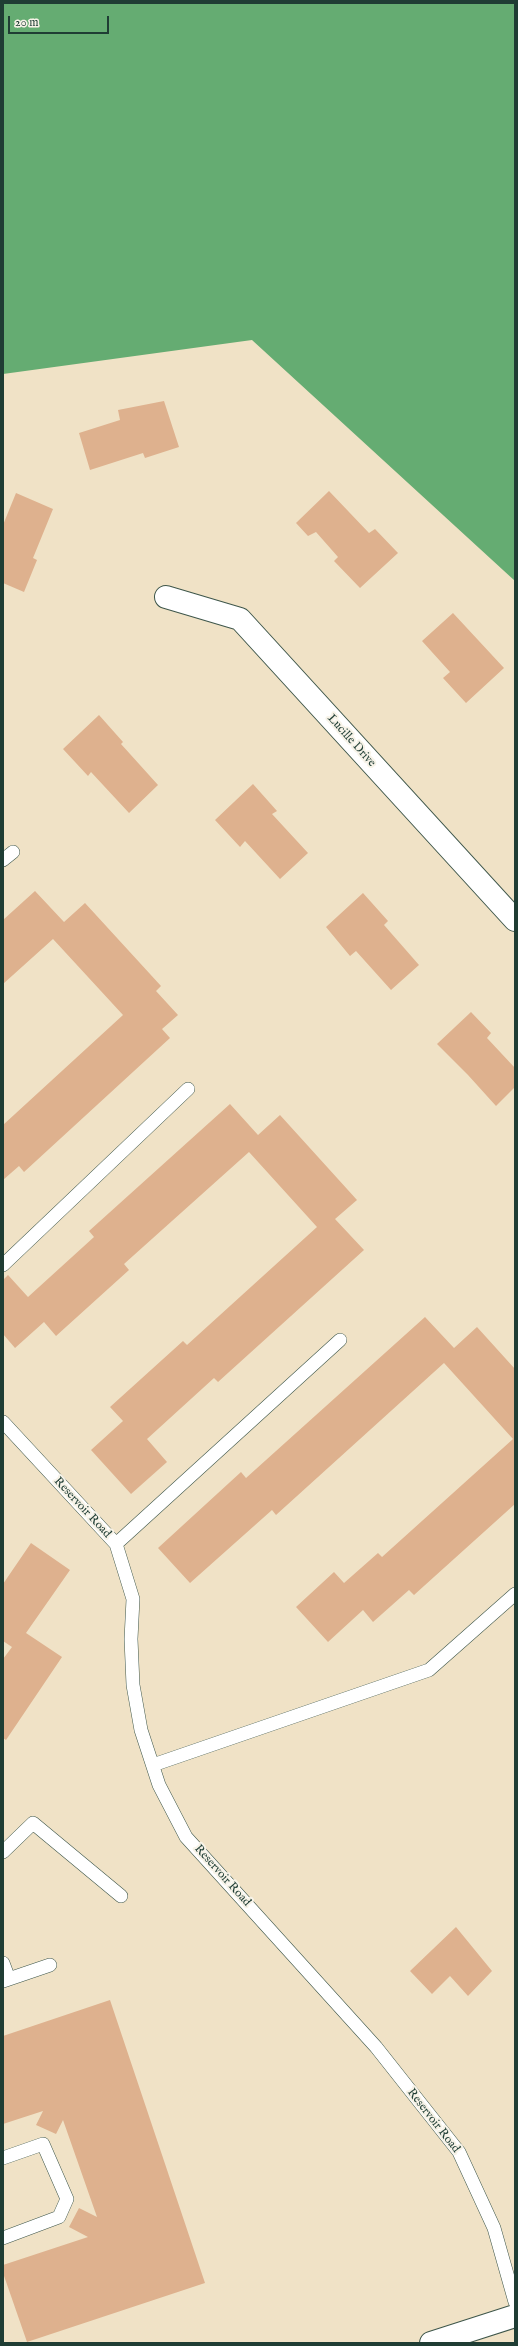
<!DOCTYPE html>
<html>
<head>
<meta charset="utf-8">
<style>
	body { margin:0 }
	#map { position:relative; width:518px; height:2346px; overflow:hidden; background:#f0e2c6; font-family:"IM FELL English",serif }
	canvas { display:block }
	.frame { position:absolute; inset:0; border:4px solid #1f3d34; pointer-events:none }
	.scale { position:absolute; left:8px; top:16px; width:101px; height:18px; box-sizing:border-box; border:2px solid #1f3d34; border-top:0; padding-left:5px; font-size:12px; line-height:14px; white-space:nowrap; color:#1f3d34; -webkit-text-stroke:3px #f7f3e8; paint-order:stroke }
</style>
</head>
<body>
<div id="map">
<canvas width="518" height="2346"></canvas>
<div class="frame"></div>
<div class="scale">20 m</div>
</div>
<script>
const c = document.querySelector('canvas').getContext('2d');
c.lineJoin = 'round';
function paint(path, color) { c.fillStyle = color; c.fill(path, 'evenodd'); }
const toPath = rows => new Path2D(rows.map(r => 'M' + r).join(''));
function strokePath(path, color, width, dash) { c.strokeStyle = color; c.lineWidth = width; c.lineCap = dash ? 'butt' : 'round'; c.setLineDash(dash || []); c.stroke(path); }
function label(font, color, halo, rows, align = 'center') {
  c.font = font + ' "IM FELL English",serif'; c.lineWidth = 4; c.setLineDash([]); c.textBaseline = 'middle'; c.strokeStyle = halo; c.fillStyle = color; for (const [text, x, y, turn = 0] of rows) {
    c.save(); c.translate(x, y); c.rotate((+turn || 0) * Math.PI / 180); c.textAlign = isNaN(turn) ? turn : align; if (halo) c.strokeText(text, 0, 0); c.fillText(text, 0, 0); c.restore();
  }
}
const forest = toPath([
	[3,3,515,3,515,581,252,340,3,374]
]);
const building = toPath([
	[164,401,179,447,145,458,143,453,90,470,79,433,120,420,118,410],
	[329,491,369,533,375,529,398,553,360,588,334,561,338,557,316,532,308,536,296,523],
	[16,493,53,509,33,558,37,560,24,592,3,583,3,525],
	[453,613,504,668,466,703,443,678,450,672,422,641],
	[99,715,123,742,121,744,158,785,129,813,91,772,88,776,63,749],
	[253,784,277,811,272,814,308,853,280,879,245,841,240,847,215,820],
	[35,891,64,922,85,903,161,986,156,991,178,1015,162,1029,170,1038,24,1172,19,1166,3,1180,3,1125,123,1015,53,939,3,984,3,920],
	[363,893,388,921,384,925,419,965,391,990,356,951,350,956,326,927],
	[471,1012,491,1033,487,1038,515,1068,515,1087,496,1106,468,1075,437,1044],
	[230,1104,258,1135,280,1115,357,1200,335,1219,364,1250,218,1382,214,1378,147,1439,167,1462,131,1494,91,1450,123,1421,110,1407,183,1341,187,1345,317,1227,249,1152,124,1264,129,1270,56,1336,44,1322,15,1348,3,1334,3,1280,8,1275,28,1297,94,1237,89,1231],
	[425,1317,454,1348,477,1327,515,1369,515,1504,414,1595,409,1590,373,1622,363,1610,328,1642,296,1607,334,1572,344,1583,378,1553,382,1557,513,1439,444,1363,276,1515,272,1510,190,1583,158,1548,241,1472,246,1478],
	[31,1543,70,1570,26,1633,62,1657,6,1740,3,1738,3,1659,12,1647,3,1641,3,1584],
	[456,1927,492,1971,468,1996,450,1976,432,1994,410,1971],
	[110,2000,205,2283,27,2342,3,2273,3,2265,88,2237,69,2227,79,2208,97,2217,63,2120,56,2134,36,2125,43,2111,3,2124,3,2036]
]);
const service = toPath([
	[3,860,13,852],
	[3,1265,188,1089],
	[3,1422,116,1544,133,1599,131,1639,133,1685,141,1730,159,1785,186,1837,376,2047,459,2152,494,2228,515,2302],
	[116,1544,340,1340],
	[153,1765,429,1670,515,1594],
	[3,1852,33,1823,121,1896],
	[3,1963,9,1979],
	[3,1981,50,1965],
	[3,2158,43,2144,67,2199,59,2217,3,2238]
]);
const minor = toPath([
	[166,597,240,619,515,920]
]);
const tertiary = toPath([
	[431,2343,515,2316]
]);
const streetNames = [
	["Lucille Drive",351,741,48],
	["Reservoir Road",82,1508,47],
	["Reservoir Road",222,1876,48],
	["Reservoir Road",433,2121,52]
];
paint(forest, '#65ac72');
paint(building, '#deb18e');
strokePath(service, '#3e564a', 14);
strokePath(minor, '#3e564a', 24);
strokePath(tertiary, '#3e564a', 24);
strokePath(service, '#fff', 13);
strokePath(minor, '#fff', 22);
strokePath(tertiary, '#fff', 22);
label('12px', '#1f3d34', '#f7f3e8', streetNames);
</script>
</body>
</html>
